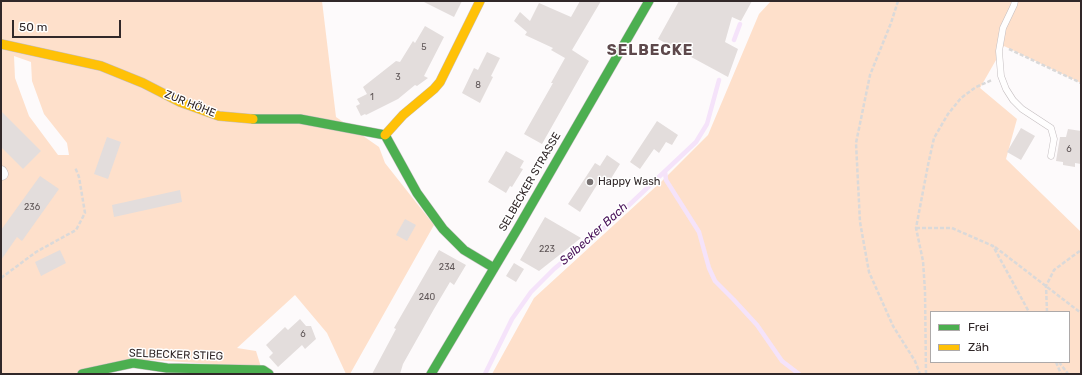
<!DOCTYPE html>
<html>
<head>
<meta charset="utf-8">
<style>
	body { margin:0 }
	#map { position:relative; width:1082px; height:375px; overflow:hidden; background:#fdfafb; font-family:Rubik,sans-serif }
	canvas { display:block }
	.frame { position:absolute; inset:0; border:2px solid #312829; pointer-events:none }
	.legend { position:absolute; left:930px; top:311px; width:140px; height:52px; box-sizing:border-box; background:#fff; border:1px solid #ada9a9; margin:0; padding:5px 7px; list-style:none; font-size:12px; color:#312829 }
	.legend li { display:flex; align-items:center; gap:8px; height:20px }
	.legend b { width:20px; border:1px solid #ada9a9 }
	.scale { position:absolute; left:12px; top:20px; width:109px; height:18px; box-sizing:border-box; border:2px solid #312829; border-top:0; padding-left:5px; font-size:12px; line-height:14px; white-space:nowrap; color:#312829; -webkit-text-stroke:3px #fff; paint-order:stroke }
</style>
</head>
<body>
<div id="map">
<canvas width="1082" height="375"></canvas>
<div class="frame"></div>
<ul class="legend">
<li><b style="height:5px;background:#4caf50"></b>Frei</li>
<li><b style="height:5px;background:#ffc107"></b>Zäh</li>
</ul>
<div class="scale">50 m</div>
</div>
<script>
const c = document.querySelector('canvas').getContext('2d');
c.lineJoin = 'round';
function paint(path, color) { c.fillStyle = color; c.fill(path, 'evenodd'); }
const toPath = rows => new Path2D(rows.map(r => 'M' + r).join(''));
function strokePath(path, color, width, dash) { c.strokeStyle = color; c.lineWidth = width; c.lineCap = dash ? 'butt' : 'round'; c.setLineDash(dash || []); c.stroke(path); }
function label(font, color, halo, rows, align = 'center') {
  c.font = font + ' Rubik,sans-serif'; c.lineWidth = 3; c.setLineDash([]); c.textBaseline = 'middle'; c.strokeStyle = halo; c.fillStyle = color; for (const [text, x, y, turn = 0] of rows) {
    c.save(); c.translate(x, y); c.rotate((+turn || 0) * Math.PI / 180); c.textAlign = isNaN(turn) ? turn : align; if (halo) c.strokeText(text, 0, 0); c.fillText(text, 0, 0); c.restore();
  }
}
const green = toPath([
	[1,1,322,1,336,117,379,147,385,163,434,225,350,374,346,374,327,333,295,295,237,348,256,351,261,367,135,359,72,374,1,374],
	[14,56,31,62,32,81,44,114,67,143,69,155,58,155,29,116,15,78],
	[771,1,1081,1,1081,83,1004,46,980,88,1017,119,1006,159,1081,232,1081,374,492,374,534,298,662,181,708,135,759,14],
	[931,312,1069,312,1069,362,931,362]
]);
const stream = toPath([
	[734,40,740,24],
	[665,171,666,180,699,232,709,268,715,281,734,300,757,325,782,361,799,374],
	[485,374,512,319,531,292,554,269,610,223,696,142,707,124,719,80]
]);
const building = toPath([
	[422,1,462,1,454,17],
	[580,1,601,1,572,50,589,61,542,144,524,134,553,83,551,83,565,58,551,50,553,48,525,35,527,32,514,21,520,12,530,21,539,3,571,17],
	[679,1,752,1,741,21,732,17,725,42,738,49,728,77,658,39],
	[425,26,444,37,424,76,428,78,417,86,415,85,398,99,366,115,365,114,361,116,356,106,360,104,357,99,367,94,363,87,396,61,400,62,413,41,415,43],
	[487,52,500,58,491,76,493,77,480,103,462,93,474,68,478,70],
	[1,111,41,151,23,169,1,147],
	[657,121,678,135,672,145,666,142,659,153,654,149,640,169,630,162],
	[1021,128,1035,136,1021,160,1007,152],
	[1068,129,1081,131,1081,164,1075,163,1075,167,1063,165,1063,162,1056,161,1060,137,1066,137],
	[107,137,121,142,108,179,94,174],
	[506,151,524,161,520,168,523,169,512,187,510,186,506,193,488,182],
	[607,155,620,164,607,185,600,180,580,212,568,204,595,163,600,166],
	[40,176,59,189,22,241,17,237,1,260,1,230],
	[180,190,182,202,114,217,112,205],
	[545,217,581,238,539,271,520,260],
	[405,219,416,225,407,241,396,235],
	[60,250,66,263,41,276,35,262],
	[439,250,466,265,454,285,450,282,434,309,403,364,400,374,372,374,396,329,394,328],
	[514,263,524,269,516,282,506,276],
	[300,319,306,326,311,326,316,339,305,349,302,345,278,367,269,357,273,353,266,345,285,327,288,330]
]);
const path = toPath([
	[898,1,891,23,870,75,856,143,860,222,869,272,893,326,915,361,920,374],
	[1009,49,1081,83],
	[916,228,952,228,993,246,1029,312],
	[995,247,1081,313],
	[1,278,36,252,76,230,85,213,79,177,75,167],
	[1047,312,1046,286,1054,270,1081,250],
	[1056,362,1061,374],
	[1059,362,1068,374],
	[926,374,925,291,923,261,916,228,928,165,934,138,948,114,961,98,976,87,992,80]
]);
const lane = toPath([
	[1015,1,1014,5,1003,28,999,51,1001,76,1006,89,1013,100,1022,109,1051,128,1054,139,1051,156]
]);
const street = toPath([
	[1,172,2,174]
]);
const fast = toPath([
	[253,119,300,119,385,135,417,193,443,229,464,250,494,268],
	[82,374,133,363,167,368,263,370,269,374],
	[431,374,518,228,649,1]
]);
const slow = toPath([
	[1,44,101,66,143,83,180,102,219,116,253,119],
	[385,135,403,115,434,89,440,82,480,1]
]);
const markers = [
	[590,182,4,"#787272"]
];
const numberNames = [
	["5",424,47],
	["3",398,77],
	["8",478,85],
	["1",372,97],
	["6",1069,149],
	["236",32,207],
	["223",547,249],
	["234",447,267],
	["240",427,297],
	["6",303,334]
];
const streetNames = [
	["ZUR HÖHE",190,104,22],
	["SELBECKER STRASSE",530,182,-60],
	["SELBECKER STIEG",176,355,2]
];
const poiNames = [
	["Happy Wash",598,182]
];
const waterNames = [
	["Selbecker Bach",594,234,-42]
];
const districtNames = [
	["SELBECKE",650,51]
];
paint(green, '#fee0cb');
strokePath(stream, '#f5e3fa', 4.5);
paint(building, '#e3dddc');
strokePath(lane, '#c4bec0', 7);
strokePath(street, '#c4bec0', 13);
strokePath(fast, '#c4bec0', 10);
strokePath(slow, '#c4bec0', 10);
strokePath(path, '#dad9d9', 2.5, [4, 2]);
strokePath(lane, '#fffefe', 6);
strokePath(street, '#fffefe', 12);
strokePath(fast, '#4caf50', 9);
strokePath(slow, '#ffc107', 9);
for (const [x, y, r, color] of markers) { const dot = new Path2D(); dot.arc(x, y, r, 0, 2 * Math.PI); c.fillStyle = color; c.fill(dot); strokePath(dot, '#fff', 1.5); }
label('9px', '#5e5556', null, numberNames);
label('11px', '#312829', '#fff', streetNames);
label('11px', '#312829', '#fff', poiNames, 'left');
label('italic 12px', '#471057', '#fff', waterNames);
c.letterSpacing = '1px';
label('bold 15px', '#5e494c', '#fff', districtNames);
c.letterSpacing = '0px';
</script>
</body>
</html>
